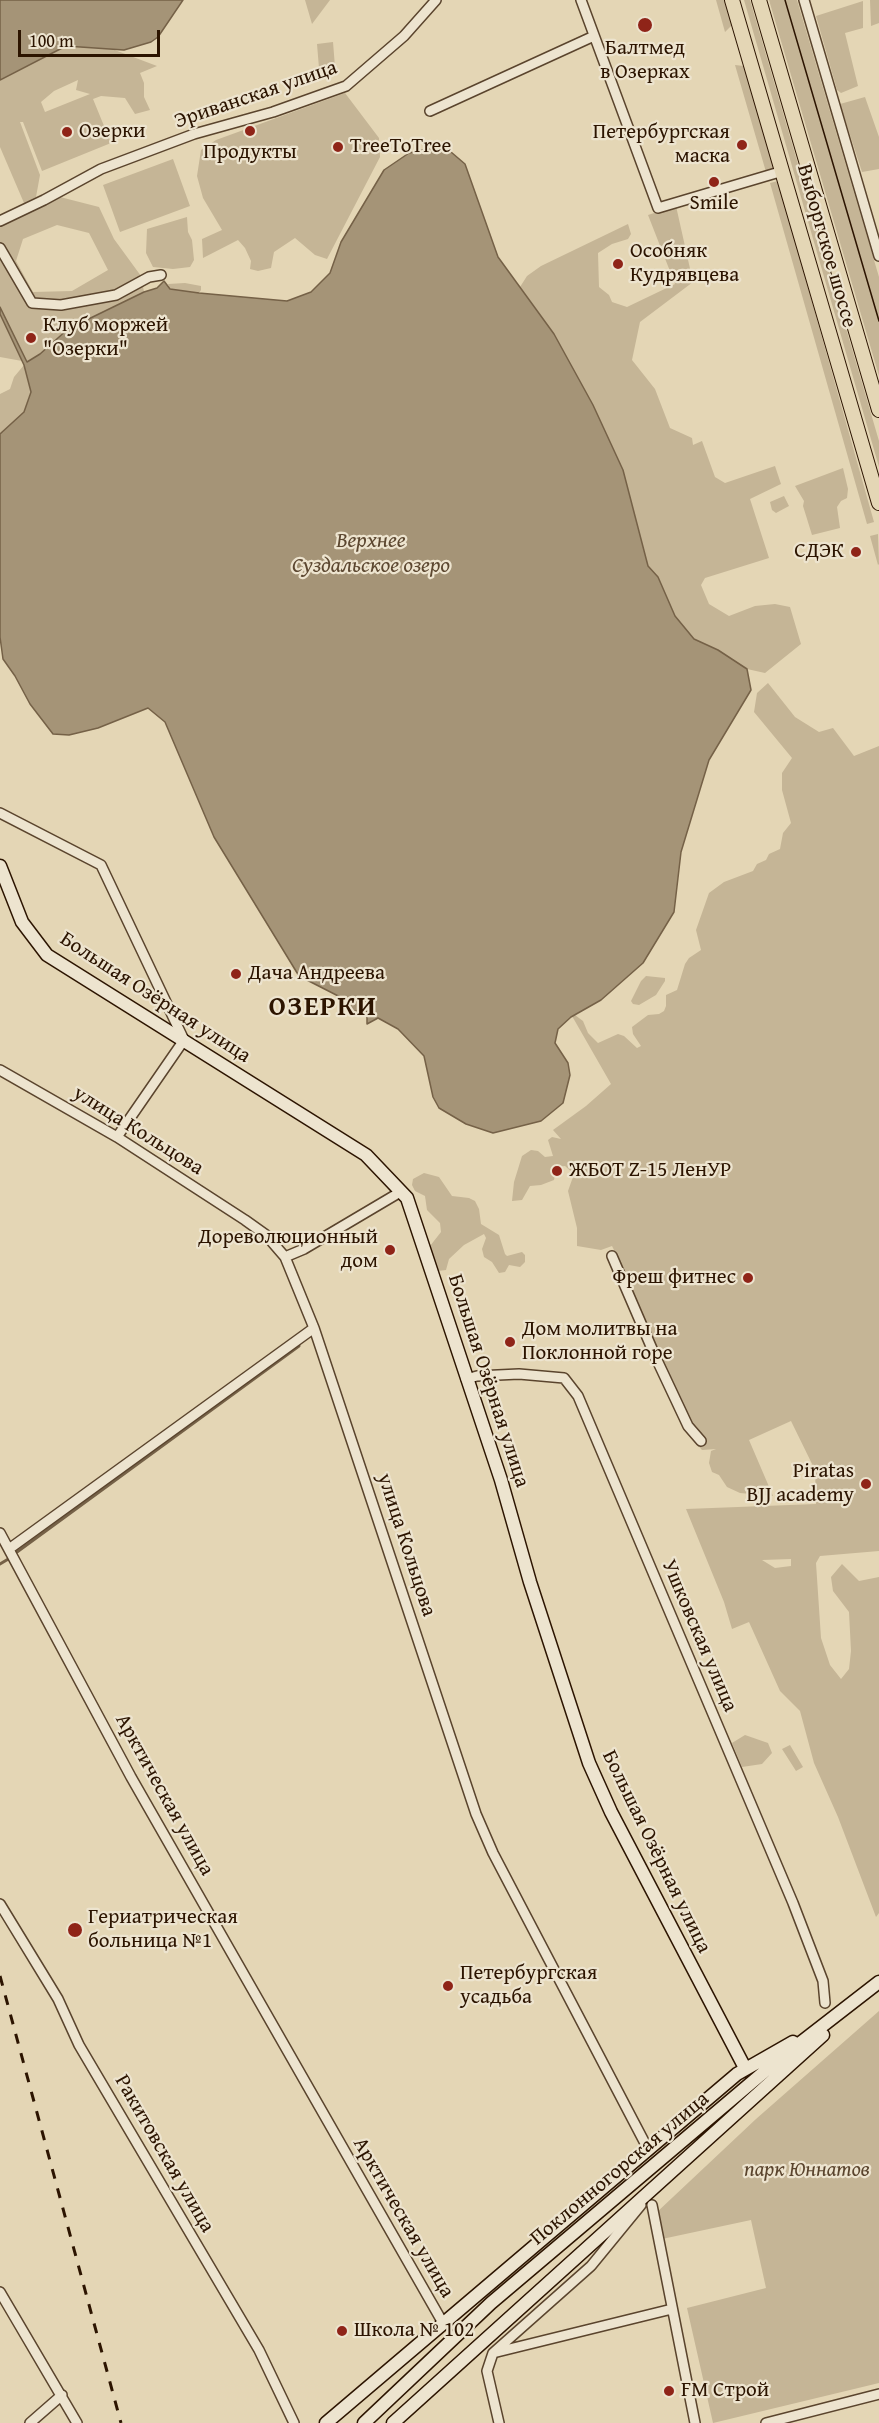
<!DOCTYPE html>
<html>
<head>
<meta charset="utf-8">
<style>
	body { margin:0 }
	#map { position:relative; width:879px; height:2423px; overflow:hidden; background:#e4d6b5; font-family:"Gentium Book Plus",serif }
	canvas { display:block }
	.scale { position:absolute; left:18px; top:30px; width:142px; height:27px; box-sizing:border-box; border:3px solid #2c1400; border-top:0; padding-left:8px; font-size:18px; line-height:21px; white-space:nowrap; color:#2c1400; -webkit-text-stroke:4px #ede4cf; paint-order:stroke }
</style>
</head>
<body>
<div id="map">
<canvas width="879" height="2423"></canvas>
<div class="scale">100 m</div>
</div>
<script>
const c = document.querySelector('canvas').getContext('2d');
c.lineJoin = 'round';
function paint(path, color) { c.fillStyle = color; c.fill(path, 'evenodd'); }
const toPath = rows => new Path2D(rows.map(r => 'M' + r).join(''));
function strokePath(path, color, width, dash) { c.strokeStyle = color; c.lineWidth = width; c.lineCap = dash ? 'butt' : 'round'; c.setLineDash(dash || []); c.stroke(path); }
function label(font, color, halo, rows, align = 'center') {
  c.font = font + ' "Gentium Book Plus",serif'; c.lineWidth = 4.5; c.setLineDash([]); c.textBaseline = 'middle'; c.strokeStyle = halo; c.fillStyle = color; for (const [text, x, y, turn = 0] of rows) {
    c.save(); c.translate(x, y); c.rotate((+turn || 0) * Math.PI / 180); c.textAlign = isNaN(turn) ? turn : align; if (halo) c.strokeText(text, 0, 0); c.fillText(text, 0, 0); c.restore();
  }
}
const green = toPath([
	[305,0,330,0,312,24],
	[716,0,724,0,732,25,725,32],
	[744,0,750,0,879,441,879,467],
	[769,0,797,0,879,277,879,376],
	[870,0,879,0,879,23,871,26],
	[863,1,863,28,845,33,858,86,841,93,837,90,816,16],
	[333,42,335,67,319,68,317,44],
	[66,46,112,49,157,66,140,73,144,83,144,97,150,110,135,114,125,98,101,96,93,99,111,143,42,171,23,122,20,122,40,175,36,197,24,203,0,147,0,80],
	[78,80,76,90,90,94,45,112,41,102,54,91],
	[735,65,744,66,774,169,766,172],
	[345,93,379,138,380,157,327,259,315,255,295,238,274,252,271,268,258,271,250,269,251,261,245,248,238,240,203,258,202,239,222,230,203,198,197,176,201,150,216,140],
	[865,97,879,137,879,169,862,172,840,104],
	[173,159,190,206,120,232,103,185],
	[778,181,874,522,867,524,770,183],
	[60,197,99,207,114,239,141,276,144,292,68,329,40,354,26,362,0,307,0,224,11,221],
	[57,225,89,233,108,270,72,291,33,292,16,261,23,239],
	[676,206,693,282,640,322,632,360,655,389,670,428,692,438,693,445,702,441,715,477,725,483,775,466,781,484,750,499,769,558,705,578,701,585,709,604,729,616,755,606,775,604,790,607,801,644,765,673,747,669,718,650,694,639,675,616,658,577,648,566,623,470,614,450,593,405,554,334,520,287,527,276,541,266,628,224,631,234,628,239,612,244,598,253,599,287,609,295,612,302,627,307,675,284,648,215],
	[187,217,188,232,192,240,194,260,190,267,173,269,153,267,146,253,147,229],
	[185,283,201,286,201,290,199,293,170,289,168,284],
	[0,314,22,361,0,357],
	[24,365,31,390,24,412,0,434,0,394,10,389,14,377],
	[843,468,848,489,847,498,841,501,837,507,840,528,812,535,803,506,804,501,795,486],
	[784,496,789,506,776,513,772,510,770,502],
	[878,534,879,564,878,565,870,536],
	[768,683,795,717,819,732,833,728,854,756,879,746,879,1551,820,1556,816,1563,821,1638,830,1665,841,1679,849,1669,851,1651,849,1612,833,1591,831,1577,842,1564,859,1581,879,1577,879,1913,876,1917,838,1817,814,1763,800,1711,780,1691,749,1622,732,1629,724,1602,686,1509,816,1504,815,1470,791,1421,749,1440,773,1496,740,1493,727,1487,719,1475,712,1472,709,1463,711,1451,716,1449,702,1450,686,1432,678,1416,606,1253,614,1250,612,1246,601,1250,577,1246,577,1228,568,1191,574,1174,565,1166,557,1167,554,1180,541,1185,530,1186,522,1200,512,1201,514,1182,522,1156,531,1150,538,1151,545,1157,553,1156,548,1140,552,1137,561,1139,553,1130,586,1106,611,1084,572,1016,575,1015,583,1021,588,1033,598,1043,618,1034,624,1036,637,1048,641,1046,633,1034,632,1027,648,1015,659,1014,664,1011,666,1006,666,995,677,990,685,964,689,958,701,950,696,930,709,893,724,882,753,871,757,864,766,860,769,854,780,849,783,833,791,823,782,790,782,773,792,758,754,712,757,693],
	[791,1559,791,1566,775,1568,762,1560],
	[646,976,665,978,665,981,656,995,639,1005,633,1004,631,1001,641,981],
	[424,1173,439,1177,452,1196,469,1198,475,1201,479,1209,481,1224,499,1235,505,1254,507,1256,522,1252,525,1255,525,1262,520,1267,509,1265,505,1272,499,1273,492,1262,484,1257,482,1249,486,1238,484,1234,464,1245,449,1259,446,1270,438,1271,430,1250,430,1246,441,1232,440,1223,427,1210,425,1196,415,1191,412,1185,413,1179],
	[745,1735,768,1743,772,1753,762,1764,742,1767,732,1743],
	[790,1745,803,1767,796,1771,782,1749],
	[879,2011,879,2383,713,2423,687,2308,766,2288,751,2220,662,2239,656,2213,756,2119]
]);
const water = toPath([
	[0,0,183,0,158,37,151,42,124,50,66,46,0,80,0,0],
	[428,149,451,152,465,164,498,257,554,334,593,405,623,470,648,566,658,577,675,616,694,639,718,650,747,669,751,690,709,760,681,852,674,912,643,963,601,1000,571,1017,558,1029,555,1043,568,1063,570,1075,563,1103,541,1121,493,1133,466,1124,439,1108,433,1097,424,1056,398,1029,378,1018,367,1024,367,1012,361,1009,349,1014,348,1001,299,976,214,837,165,722,148,708,98,728,69,735,53,734,30,704,15,676,3,659,0,637,0,434,24,412,31,392,24,365,0,314,0,307,27,362,40,354,68,329,144,292,157,288,164,281,170,289,199,293,287,301,311,292,330,273,341,242,384,170,409,153,428,149]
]);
const stream = toPath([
	[17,1552,299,1346],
	[0,1564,10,1558]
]);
const street = toPath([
	[581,0,658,208,783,171],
	[804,0,879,256],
	[430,111,594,36],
	[0,221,44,200,101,169,194,134,273,112,346,86,404,36,436,0],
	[0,248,32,303,61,305,116,295,149,277,161,275],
	[0,813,101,865,184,1040,117,1137],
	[0,1070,117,1137,245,1220,266,1235,285,1257,314,1328,476,1814,493,1853,648,2149],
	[612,1256,656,1358,688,1426,701,1441],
	[285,1257,304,1249,402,1191],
	[466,1379,477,1376,519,1374,564,1378,578,1396,793,1903,823,1981,825,2003],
	[0,1533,131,1777,443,2323],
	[9,1549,314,1328],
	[0,1904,58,1999,79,2045,259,2350,294,2423],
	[652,2205,695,2423],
	[0,2292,77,2423],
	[493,2353,672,2309],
	[30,2423,62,2395],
	[499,2423,487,2371,493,2353,591,2266,641,2205],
	[766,2423,879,2394]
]);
const secondary = toPath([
	[0,866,22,922,47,955,366,1155,407,1198,501,1480,530,1582,589,1763,611,1812,745,2068],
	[326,2423,737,2074,793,2042],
	[364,2423,491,2303,777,2061,879,1982],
	[393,2423,823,2035]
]);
const primary = toPath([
	[732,0,879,503],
	[759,0,879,410]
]);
const tram = toPath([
	[785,0,879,321]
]);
const rail = toPath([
	[0,1976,121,2423]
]);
const markers = [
	[645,25,8,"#8f2418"],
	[250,131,6,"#8f2418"],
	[67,132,6,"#8f2418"],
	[742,145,6,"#8f2418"],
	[338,147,6,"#8f2418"],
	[714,182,6,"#8f2418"],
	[618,264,6,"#8f2418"],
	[31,338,6,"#8f2418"],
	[856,552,6,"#8f2418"],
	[236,974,6,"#8f2418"],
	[557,1171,6,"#8f2418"],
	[390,1250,6,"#8f2418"],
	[748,1278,6,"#8f2418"],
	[510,1342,6,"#8f2418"],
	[866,1484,6,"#8f2418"],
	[75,1930,8,"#8f2418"],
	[448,1986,6,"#8f2418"],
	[342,2331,6,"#8f2418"],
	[669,2391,6,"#8f2418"]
];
const poiNames = [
	["Балтмед",645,49,"center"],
	["в Озерках",645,73,"center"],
	["Озерки",79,132],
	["Петербургская",730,133,"right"],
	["маска",730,157,"right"],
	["TreeToTree",350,147],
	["Продукты",250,153,"center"],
	["Smile",714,204,"center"],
	["Особняк",630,252],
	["Кудрявцева",630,276],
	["Клуб моржей",43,326],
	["\"Озерки\"",43,350],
	["СДЭК",844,552,"right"],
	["Дача Андреева",248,974],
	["ЖБОТ Z-15 ЛенУР",569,1171],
	["Дореволюционный",378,1238,"right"],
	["дом",378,1262,"right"],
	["Фреш фитнес",736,1278,"right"],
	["Дом молитвы на",522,1330],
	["Поклонной горе",522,1354],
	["Piratas",854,1472,"right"],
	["BJJ academy",854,1496,"right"],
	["Гериатрическая",88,1918],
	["больница №1",88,1942],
	["Петербургская",460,1974],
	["усадьба",460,1998],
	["Школа № 102",354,2331],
	["FM Строй",681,2391]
];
const streetNames = [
	["Эриванская улица",256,95,-19],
	["Выборгское шоссе",826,246,74],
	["Большая Озёрная улица",155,998,33],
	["улица Кольцова",138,1131,32],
	["Большая Озёрная улица",488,1381,72],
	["улица Кольцова",406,1545,72],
	["Ушковская улица",699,1636,67],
	["Арктическая улица",164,1795,61],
	["Большая Озёрная улица",656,1852,64],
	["Ракитовская улица",164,2154,60],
	["Поклонногорская улица",620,2169,-40],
	["Арктическая улица",403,2218,60]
];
const parkNames = [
	["парк Юннатов",807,2171]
];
const waterNames = [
	["Верхнее",371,541],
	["Суздальское озеро",371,566]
];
const districtNames = [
	["ОЗЕРКИ",323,1008]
];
paint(green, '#c5b596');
paint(water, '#a59477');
strokePath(water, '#756147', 1.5);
strokePath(stream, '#756147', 3);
strokePath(street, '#5a442d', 12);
strokePath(secondary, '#2c1400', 15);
strokePath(primary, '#2c1400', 16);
strokePath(street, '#ede4cf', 9);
strokePath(secondary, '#ede4cf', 12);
strokePath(primary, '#e4d6b5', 14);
strokePath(tram, '#2c1400', 1.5);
strokePath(rail, '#2c1400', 3, [10, 10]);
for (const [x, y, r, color] of markers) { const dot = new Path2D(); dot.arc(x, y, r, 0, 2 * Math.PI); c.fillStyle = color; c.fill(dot); strokePath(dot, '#ede4cf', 2); }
label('21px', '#2c1400', '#ede4cf', poiNames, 'left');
label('21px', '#2c1400', '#ede4cf', streetNames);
label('italic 21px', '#5a442d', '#ede4cf', parkNames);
label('italic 22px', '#5c4730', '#ede4cf', waterNames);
c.letterSpacing = '1.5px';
label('bold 27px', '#2c1400', '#ede4cf', districtNames);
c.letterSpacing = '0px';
</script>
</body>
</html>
